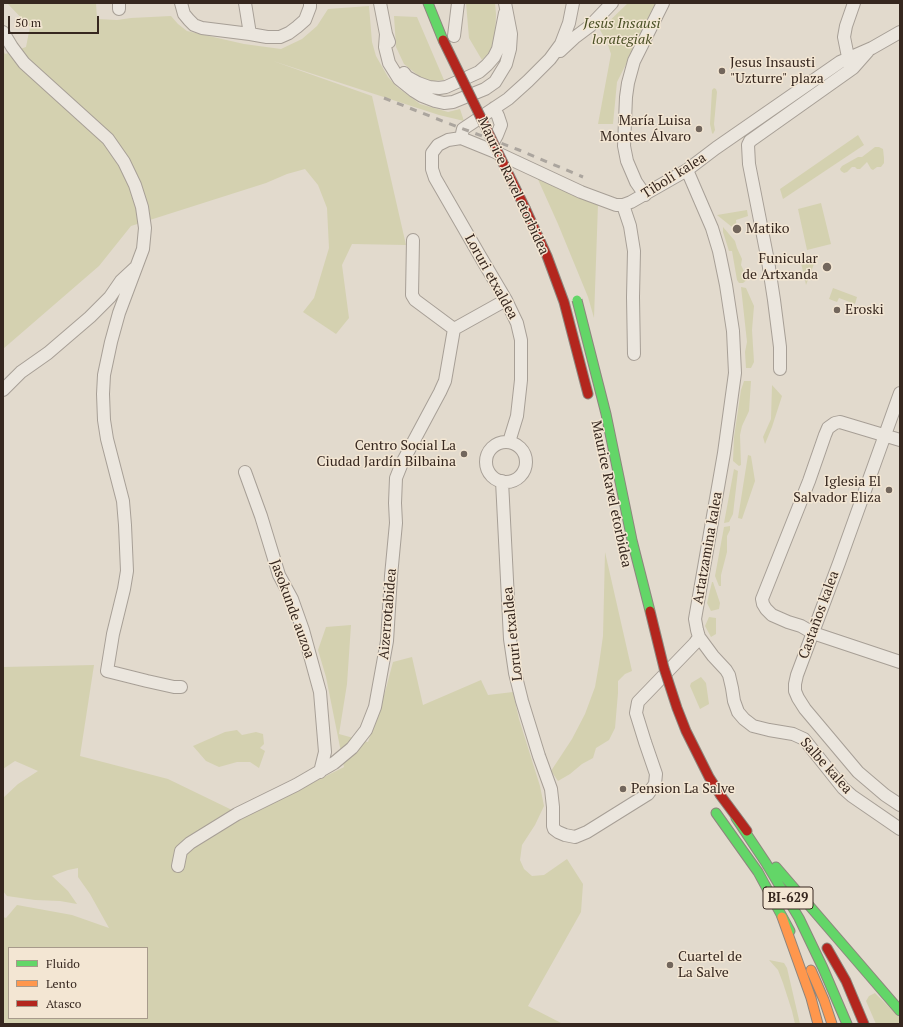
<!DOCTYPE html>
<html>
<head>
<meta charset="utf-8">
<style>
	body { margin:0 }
	#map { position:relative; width:903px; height:1027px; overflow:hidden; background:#e2dacd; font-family:"PT Serif",serif }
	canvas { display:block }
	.frame { position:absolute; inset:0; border:4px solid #36271f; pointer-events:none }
	.legend { position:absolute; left:8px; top:947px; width:140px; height:72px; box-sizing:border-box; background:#f3e6d3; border:1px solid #a79a8b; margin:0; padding:5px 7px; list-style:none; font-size:12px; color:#36271f }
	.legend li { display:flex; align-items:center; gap:8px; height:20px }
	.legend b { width:20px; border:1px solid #a79a8b }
	.scale { position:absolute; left:8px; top:16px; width:91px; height:18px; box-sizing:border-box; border:2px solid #36271f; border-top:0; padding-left:5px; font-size:12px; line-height:14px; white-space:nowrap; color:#36271f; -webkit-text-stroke:3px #f3e6d3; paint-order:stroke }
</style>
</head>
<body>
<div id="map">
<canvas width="903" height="1027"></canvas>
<div class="frame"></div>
<ul class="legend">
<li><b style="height:5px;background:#63d668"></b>Fluido</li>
<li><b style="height:5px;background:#ff974d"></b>Lento</li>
<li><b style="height:5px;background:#b3261e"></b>Atasco</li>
</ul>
<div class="scale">50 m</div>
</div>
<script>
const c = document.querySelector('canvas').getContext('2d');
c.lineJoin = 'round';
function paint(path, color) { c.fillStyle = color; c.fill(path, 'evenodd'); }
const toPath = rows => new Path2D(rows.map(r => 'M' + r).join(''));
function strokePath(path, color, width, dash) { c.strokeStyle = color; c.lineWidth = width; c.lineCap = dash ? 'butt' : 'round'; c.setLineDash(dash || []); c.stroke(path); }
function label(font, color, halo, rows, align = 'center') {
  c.font = font + ' "PT Serif",serif'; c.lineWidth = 3; c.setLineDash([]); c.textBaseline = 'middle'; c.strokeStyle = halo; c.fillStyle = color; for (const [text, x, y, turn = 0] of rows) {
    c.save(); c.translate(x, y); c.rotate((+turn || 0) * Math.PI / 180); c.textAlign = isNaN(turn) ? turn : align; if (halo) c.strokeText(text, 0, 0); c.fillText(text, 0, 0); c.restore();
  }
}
const green = toPath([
	[7,3,96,3,97,19,117,20,131,18,171,16,178,24,187,31,244,44,281,49,302,39,317,26,328,9,369,6,372,42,376,56,388,77,397,87,420,104,448,112,460,109,464,121,439,115,273,61,372,96,406,245,352,244,342,265,349,318,336,334,303,312,314,298,329,248,327,208,318,185,305,169,287,174,266,183,131,226,99,266,3,349,3,50,5,54,26,47,30,27],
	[466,3,495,3,496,14,495,42,491,51,482,60,469,38],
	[628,3,657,3,617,82,613,124,598,124,611,54,607,42,600,30],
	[394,16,417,17,444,80,432,81,420,77,404,64,396,47],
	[714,88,716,89,717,92,714,124,715,130,713,134,712,133,710,124,712,90],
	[858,135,864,145,783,199,780,189],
	[875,147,879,147,883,149,884,158,884,163,881,167,877,167,873,170,871,169,867,162,860,169,857,169,855,167,852,167,847,172,844,173,841,171,840,169,842,166,858,157,862,157],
	[536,175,598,204,594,318,588,297,558,224],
	[821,203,831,244,807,250,798,209],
	[747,210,748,216,736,220,737,231,717,215],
	[723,227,735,241,737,248,742,259,741,265,748,279,743,283,739,283,737,280,732,251,729,251,723,232],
	[799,254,817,256,806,285],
	[741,287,746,288,754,306,752,330,754,362,751,368,746,368,745,352,747,342],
	[833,288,857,297,855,304,839,298,837,302,829,299],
	[744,381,751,381,749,411,742,426,740,435,741,465,739,466,733,461,734,437,741,390],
	[772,385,782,396,772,427,765,444,763,437,771,419],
	[748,455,751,456,755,481,742,519,738,518],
	[734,469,738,471,733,514,729,522,724,523],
	[730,526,730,530,727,536,727,552,721,575,721,586,719,586,715,576,724,527],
	[605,552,632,671,625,674,618,681,618,693,615,728,609,740,596,748,593,758,582,764,570,774,558,781,551,771,572,739,585,714,595,687,599,664,603,636],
	[712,582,713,582,720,603,719,609,711,611,707,603],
	[709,617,716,618,716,634,711,637,705,626],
	[351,625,347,684,339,734,368,742,385,692,393,662,412,657,423,705,481,680,488,695,513,692,519,719,540,786,544,806,535,825,522,845,520,860,524,869,532,876,544,875,567,859,583,884,581,912,528,1006,563,1024,3,1024,3,917,6,918,17,905,72,915,109,928,90,894,78,877,78,868,68,870,52,876,68,891,77,904,60,901,35,900,7,896,3,891,3,798,18,784,38,771,15,761,3,769,3,667,94,665,80,756,168,779,232,810,294,792,344,767,326,677,318,650,326,627],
	[9,948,147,948,147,1018,9,1018],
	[701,677,706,683,709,704,700,709,690,686,691,683],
	[237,730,242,735,256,732,263,734,264,744,260,748,265,751,259,768,250,762,237,762,219,767,206,761,193,746,225,732],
	[769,960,784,963,787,968,800,1024,795,1024,792,1011,783,983,778,970],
	[875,993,900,1018,900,1024,876,1024,866,1001,869,996]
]);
const street = toPath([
	[119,3,119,9],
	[181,3,184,14,189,20,194,25,202,28,250,34,267,37,280,37,289,33,297,27,305,20,310,7,310,3],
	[245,3,250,34],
	[380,3,386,34,389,42],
	[3,32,12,47,24,63,108,139,124,162,135,185,142,207,145,228,143,249,119,313,111,342,104,375,103,394,104,420,107,439,123,501,125,525,127,571,124,589,113,634,107,671,147,681,174,687,181,687],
	[386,34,385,47,389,63,399,79,414,91,422,96,435,101,444,103,453,102,485,89,495,82,506,64,510,49,511,34,505,3],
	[454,36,458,3],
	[560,51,574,38,590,26,612,3],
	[848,57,844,37,846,26,854,3],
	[404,73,407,77,418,83,429,87,439,88,446,87,479,72,487,65,494,57,498,49,505,13],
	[461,138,493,151,581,192,616,205,623,205,631,202,687,170,716,148,840,62,872,48,900,32],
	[461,138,448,140,438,145,432,153,432,169,435,178,480,256,506,300,517,323,521,340,521,380,517,416,509,442],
	[461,138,463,129,508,99,528,81,550,59,561,44,569,23,573,3],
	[492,144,497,135,501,125,498,116,494,108],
	[687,170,712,228,719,251,726,285,733,331,735,373,724,453,695,619,697,630,699,637,713,656,726,670,729,675,732,688,734,701,738,712,744,719,753,726,769,730,793,734,804,739,843,788,852,796,900,829],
	[645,195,636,182,627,161,624,146,626,97,628,83,634,61,663,3],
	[623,205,630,226,634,251,633,297,634,354],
	[413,240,412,295,415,300,454,329],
	[780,369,780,347,774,300,768,261,749,164,748,145,750,141,853,68,868,51],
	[3,390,21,372,48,353,90,317,110,297,121,281,135,268],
	[900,393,839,563,797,675,795,684,795,691,798,698,805,709,858,772,885,795,900,805],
	[900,440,840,422,835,423,828,428,825,435,809,481,762,599,763,604,766,609,772,615,788,622,801,626,813,633,900,662],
	'486 462a20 20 0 1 1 40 0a20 20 0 1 1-40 0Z',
	[245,472,261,516,279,575,292,599,303,630,320,692,325,752,320,772],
	[502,481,510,639,515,673,522,701,539,756,551,789,553,807,553,826,554,829,558,832,565,835,575,837,587,832,648,794,655,784,656,774,645,742,636,713,638,702,695,643,699,637],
	[178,866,181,851,190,843,237,814,296,785,334,763,352,748,366,730,375,707,387,641,391,576,396,523,395,503,396,478,402,463,440,392,445,381,454,329,506,300]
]);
const fast = toPath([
	[428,3,443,40],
	[716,813,758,872,790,931],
	[736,818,766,863,799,918,823,968,847,1024],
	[776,867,900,1011]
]);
const slow = toPath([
	[782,917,811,998,818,1024],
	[811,970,824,1000,832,1024]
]);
const jam = toPath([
	[526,210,547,256,564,302,588,394],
	[721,796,747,831],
	[827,948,846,981,864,1024]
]);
const rail = toPath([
	[384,98,445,122,519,150,583,177]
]);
const fastBridge = toPath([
	[577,300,606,414,632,540,650,611]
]);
const jamBridge = toPath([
	[443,40,526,210],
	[650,611,664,668,677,708,686,731,709,777,721,796]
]);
const markers = [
	[722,71,4,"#72665c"],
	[699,129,4,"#72665c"],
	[737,229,5,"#72665c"],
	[827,267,5,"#72665c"],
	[837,310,4,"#72665c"],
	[464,454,4,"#72665c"],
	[889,490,4,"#72665c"],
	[623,789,4,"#72665c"],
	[670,965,4,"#72665c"]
];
const shields = [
	[788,898,50]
];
const shieldNames = [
	["BI-629",788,898]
];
const parkNames = [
	["Jesús Insausi",622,24],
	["lorategiak",622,40]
];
const poiNames = [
	["Jesus Insausti",730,63],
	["\"Uzturre\" plaza",730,79],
	["María Luisa",691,121,"right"],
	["Montes Álvaro",691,137,"right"],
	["Matiko",746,229],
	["Funicular",818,259,"right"],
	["de Artxanda",818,275,"right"],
	["Eroski",845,310],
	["Centro Social La",456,446,"right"],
	["Ciudad Jardín Bilbaina",456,462,"right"],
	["Iglesia El",881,482,"right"],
	["Salvador Eliza",881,498,"right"],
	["Pension La Salve",631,789],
	["Cuartel de",678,957],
	["La Salve",678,973]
];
const streetNames = [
	["Tiboli kalea",674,176,-32],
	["Maurice Ravel etorbidea",513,186,65],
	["Loruri etxaldea",491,277,61],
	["Maurice Ravel etorbidea",611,494,78],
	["Artatzamina kalea",708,548,-80],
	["Jasokunde auzoa",292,609,70],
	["Aizerrotabidea",388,614,-85],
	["Castaños kalea",819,615,-70],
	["Loruri etxaldea",513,634,-96],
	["Salbe kalea",826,766,48]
];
paint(green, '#d4d1b0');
strokePath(street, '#a79f96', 14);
strokePath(fast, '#8d857d', 11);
strokePath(slow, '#8d857d', 11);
strokePath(jam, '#8d857d', 11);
strokePath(street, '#ebe6de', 12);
strokePath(fast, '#63d668', 9);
strokePath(slow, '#ff974d', 9);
strokePath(jam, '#b3261e', 9);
strokePath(rail, '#aba59e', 3, [7, 7]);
strokePath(fastBridge, '#8d857d', 11, []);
strokePath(jamBridge, '#8d857d', 11, []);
strokePath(fastBridge, '#63d668', 9);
strokePath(jamBridge, '#b3261e', 9);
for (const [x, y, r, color] of markers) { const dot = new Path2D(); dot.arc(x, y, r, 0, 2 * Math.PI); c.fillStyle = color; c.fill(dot); strokePath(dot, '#f3e6d3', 1.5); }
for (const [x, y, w] of shields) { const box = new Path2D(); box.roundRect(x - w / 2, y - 11, w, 22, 3); c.fillStyle = '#f3e6d3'; c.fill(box); strokePath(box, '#36271f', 1); }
label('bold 13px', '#36271f', null, shieldNames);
label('italic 14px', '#4b5126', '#f3e6d3', parkNames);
label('14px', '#36271f', '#f3e6d3', poiNames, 'left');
label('14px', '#36271f', '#f3e6d3', streetNames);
</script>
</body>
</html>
